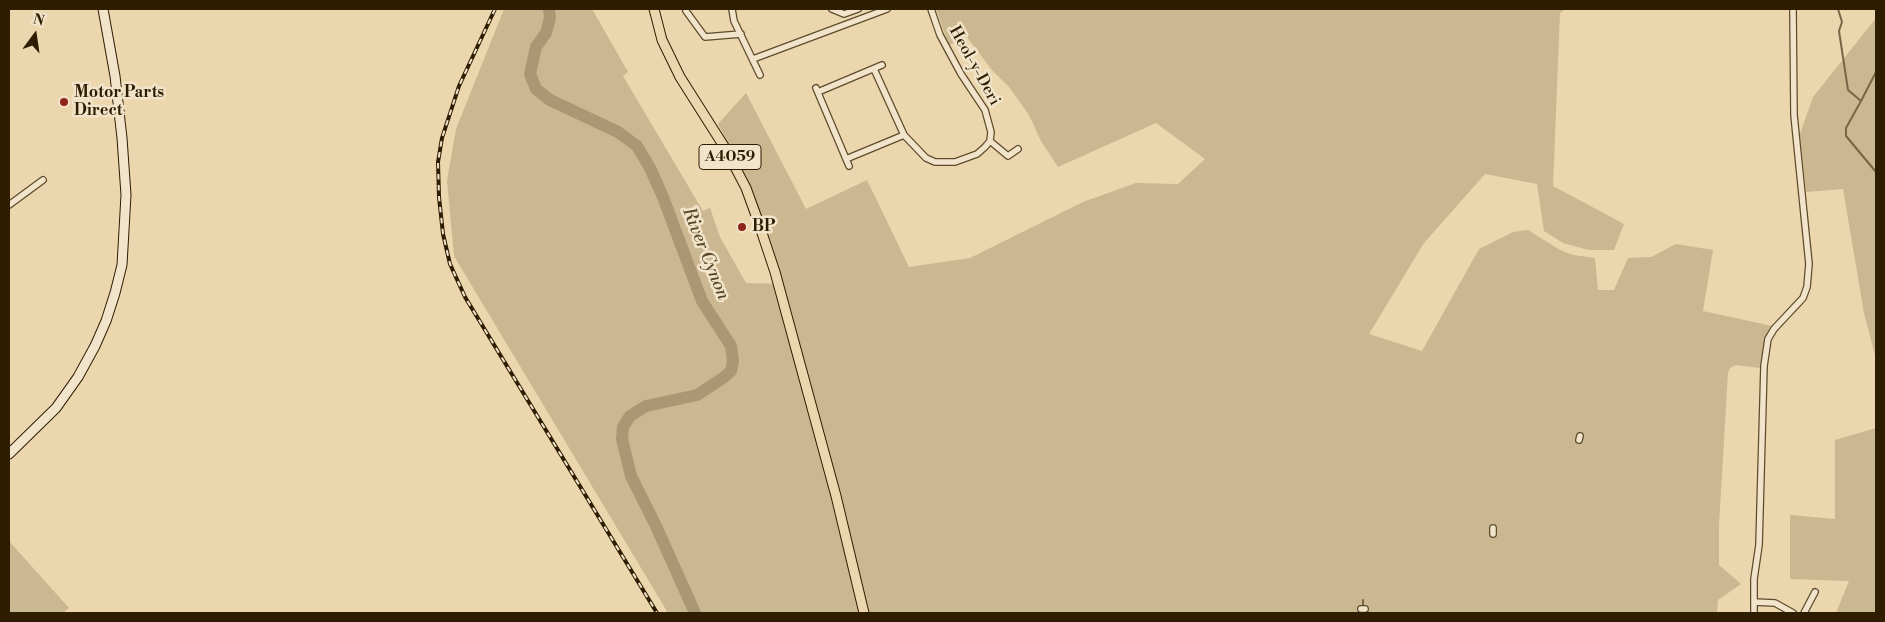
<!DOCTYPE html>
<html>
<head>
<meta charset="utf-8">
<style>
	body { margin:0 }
	#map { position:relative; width:1885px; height:622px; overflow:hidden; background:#ebd6ad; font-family:"Libre Bodoni",serif }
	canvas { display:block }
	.frame { position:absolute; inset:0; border:10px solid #2f1d02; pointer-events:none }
	.north { position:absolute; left:10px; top:10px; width:50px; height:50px; -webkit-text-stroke:4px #f2e4ca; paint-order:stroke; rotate:14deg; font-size:14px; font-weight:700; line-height:20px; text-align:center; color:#2f1d02 }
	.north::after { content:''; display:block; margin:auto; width:18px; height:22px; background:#2f1d02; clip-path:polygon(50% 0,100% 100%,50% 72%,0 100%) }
</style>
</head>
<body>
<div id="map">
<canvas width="1885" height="622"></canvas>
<div class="frame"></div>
<div class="north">N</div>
</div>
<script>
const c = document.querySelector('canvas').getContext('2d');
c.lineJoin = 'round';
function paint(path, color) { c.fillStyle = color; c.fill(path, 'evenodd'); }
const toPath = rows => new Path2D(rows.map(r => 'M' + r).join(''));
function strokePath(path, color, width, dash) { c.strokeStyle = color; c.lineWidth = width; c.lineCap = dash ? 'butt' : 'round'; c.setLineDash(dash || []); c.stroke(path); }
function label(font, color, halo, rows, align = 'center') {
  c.font = font + ' "Libre Bodoni",serif'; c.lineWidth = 5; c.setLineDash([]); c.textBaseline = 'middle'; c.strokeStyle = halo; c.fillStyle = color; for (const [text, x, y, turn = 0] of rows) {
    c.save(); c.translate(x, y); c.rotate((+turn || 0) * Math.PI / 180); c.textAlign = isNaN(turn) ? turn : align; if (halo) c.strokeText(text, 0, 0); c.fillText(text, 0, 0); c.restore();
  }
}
const green = toPath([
	[504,9,592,9,628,72,623,76,703,211,710,208,720,237,746,283,783,284,749,184,718,124,746,93,806,209,867,180,909,267,970,258,1083,202,1136,183,1178,184,1205,159,1156,123,1058,167,1041,141,1029,115,1009,87,992,70,967,37,949,45,936,9,1565,9,1560,13,1553,186,1624,224,1614,250,1589,250,1563,243,1544,231,1537,184,1485,174,1424,243,1369,334,1422,351,1479,249,1513,232,1528,230,1560,250,1573,255,1595,258,1598,290,1614,290,1628,258,1651,257,1676,244,1713,250,1703,311,1772,326,1765,338,1760,368,1736,365,1730,368,1728,373,1719,524,1719,565,1741,584,1718,600,1717,613,668,613,454,256,447,181,456,129],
	[1876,18,1876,359,1864,313,1843,189,1806,192,1800,134,1813,97],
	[1876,428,1876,613,1836,613,1849,581,1790,579,1790,515,1835,519,1835,440],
	[9,541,69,608,63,613,9,613]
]);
const stream = toPath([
	[1838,9,1842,22,1839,31,1848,90,1861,101,1846,128,1846,136,1876,172],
	[1861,101,1876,72],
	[1363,613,1363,600]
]);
const river = toPath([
	[549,9,550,18,546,33,536,47,530,74,536,89,550,100,618,132,637,146,650,168,663,197,702,301,731,346,733,361,731,371,723,378,697,395,646,406,630,416,623,427,622,439,631,476,656,526,695,613]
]);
const street = toPath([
	[732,9,734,21,760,75],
	[832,9,844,14,858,9],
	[686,11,705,37,741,34],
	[753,59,887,9],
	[874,69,904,135,926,158,935,162,955,162,977,154,985,147,990,141,991,132,985,110,961,74,940,35,931,9],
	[816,88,849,166],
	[818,92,882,65],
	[990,141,1008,156,1018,149],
	[846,159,904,135],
	[9,205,43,180],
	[1579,440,1580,436],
	[1493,534,1493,528],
	[1754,602,1775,603,1793,613],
	[1361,609,1365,609],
	[1754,613,1754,579,1759,545,1764,366,1768,339,1774,329,1803,298,1807,287,1809,264,1794,115,1793,9],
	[1804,613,1815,592]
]);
const secondary = toPath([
	[9,454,56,408,78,377,95,346,106,321,115,293,122,265,126,195,122,138,115,76,103,9]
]);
const primary = toPath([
	[654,9,662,40,680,77,725,148,746,188,758,221,775,272,836,496,864,613]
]);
const rail = toPath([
	[495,9,459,86,442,138,438,162,439,197,443,234,450,264,465,297,657,613]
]);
const markers = [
	[64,102,5,"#8f2418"],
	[742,227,5,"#8f2418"]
];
const shields = [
	[730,157,62]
];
const shieldNames = [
	["A4059",730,157]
];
const streetNames = [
	["Heol-y-Deri",974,66,61]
];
const poiNames = [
	["Motor Parts",74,93],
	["Direct",74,111],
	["BP",752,227]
];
const waterNames = [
	["River Cynon",705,254,68]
];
paint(green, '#cbb790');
strokePath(stream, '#796646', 2);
strokePath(river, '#ab9773', 12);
strokePath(street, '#5e4b2d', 8);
strokePath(secondary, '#2f1d02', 11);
strokePath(primary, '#2f1d02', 11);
strokePath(street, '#f2e4ca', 5.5);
strokePath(secondary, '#f2e4ca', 9);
strokePath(primary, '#ebd6ad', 9);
strokePath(rail, '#2f1d02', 4);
strokePath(rail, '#f2e4ca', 2, [5.5]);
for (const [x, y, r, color] of markers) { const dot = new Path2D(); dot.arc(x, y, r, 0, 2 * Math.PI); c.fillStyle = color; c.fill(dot); strokePath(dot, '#f2e4ca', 2); }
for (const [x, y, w] of shields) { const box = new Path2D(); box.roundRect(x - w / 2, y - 12.5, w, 25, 4); c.fillStyle = '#f2e4ca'; c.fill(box); strokePath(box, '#2f1d02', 1); }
label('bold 15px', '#2f1d02', null, shieldNames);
label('16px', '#2f1d02', '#f2e4ca', streetNames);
label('bold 16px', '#2f1d02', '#f2e4ca', poiNames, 'left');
label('italic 18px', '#5a482a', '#f2e4ca', waterNames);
</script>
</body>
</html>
